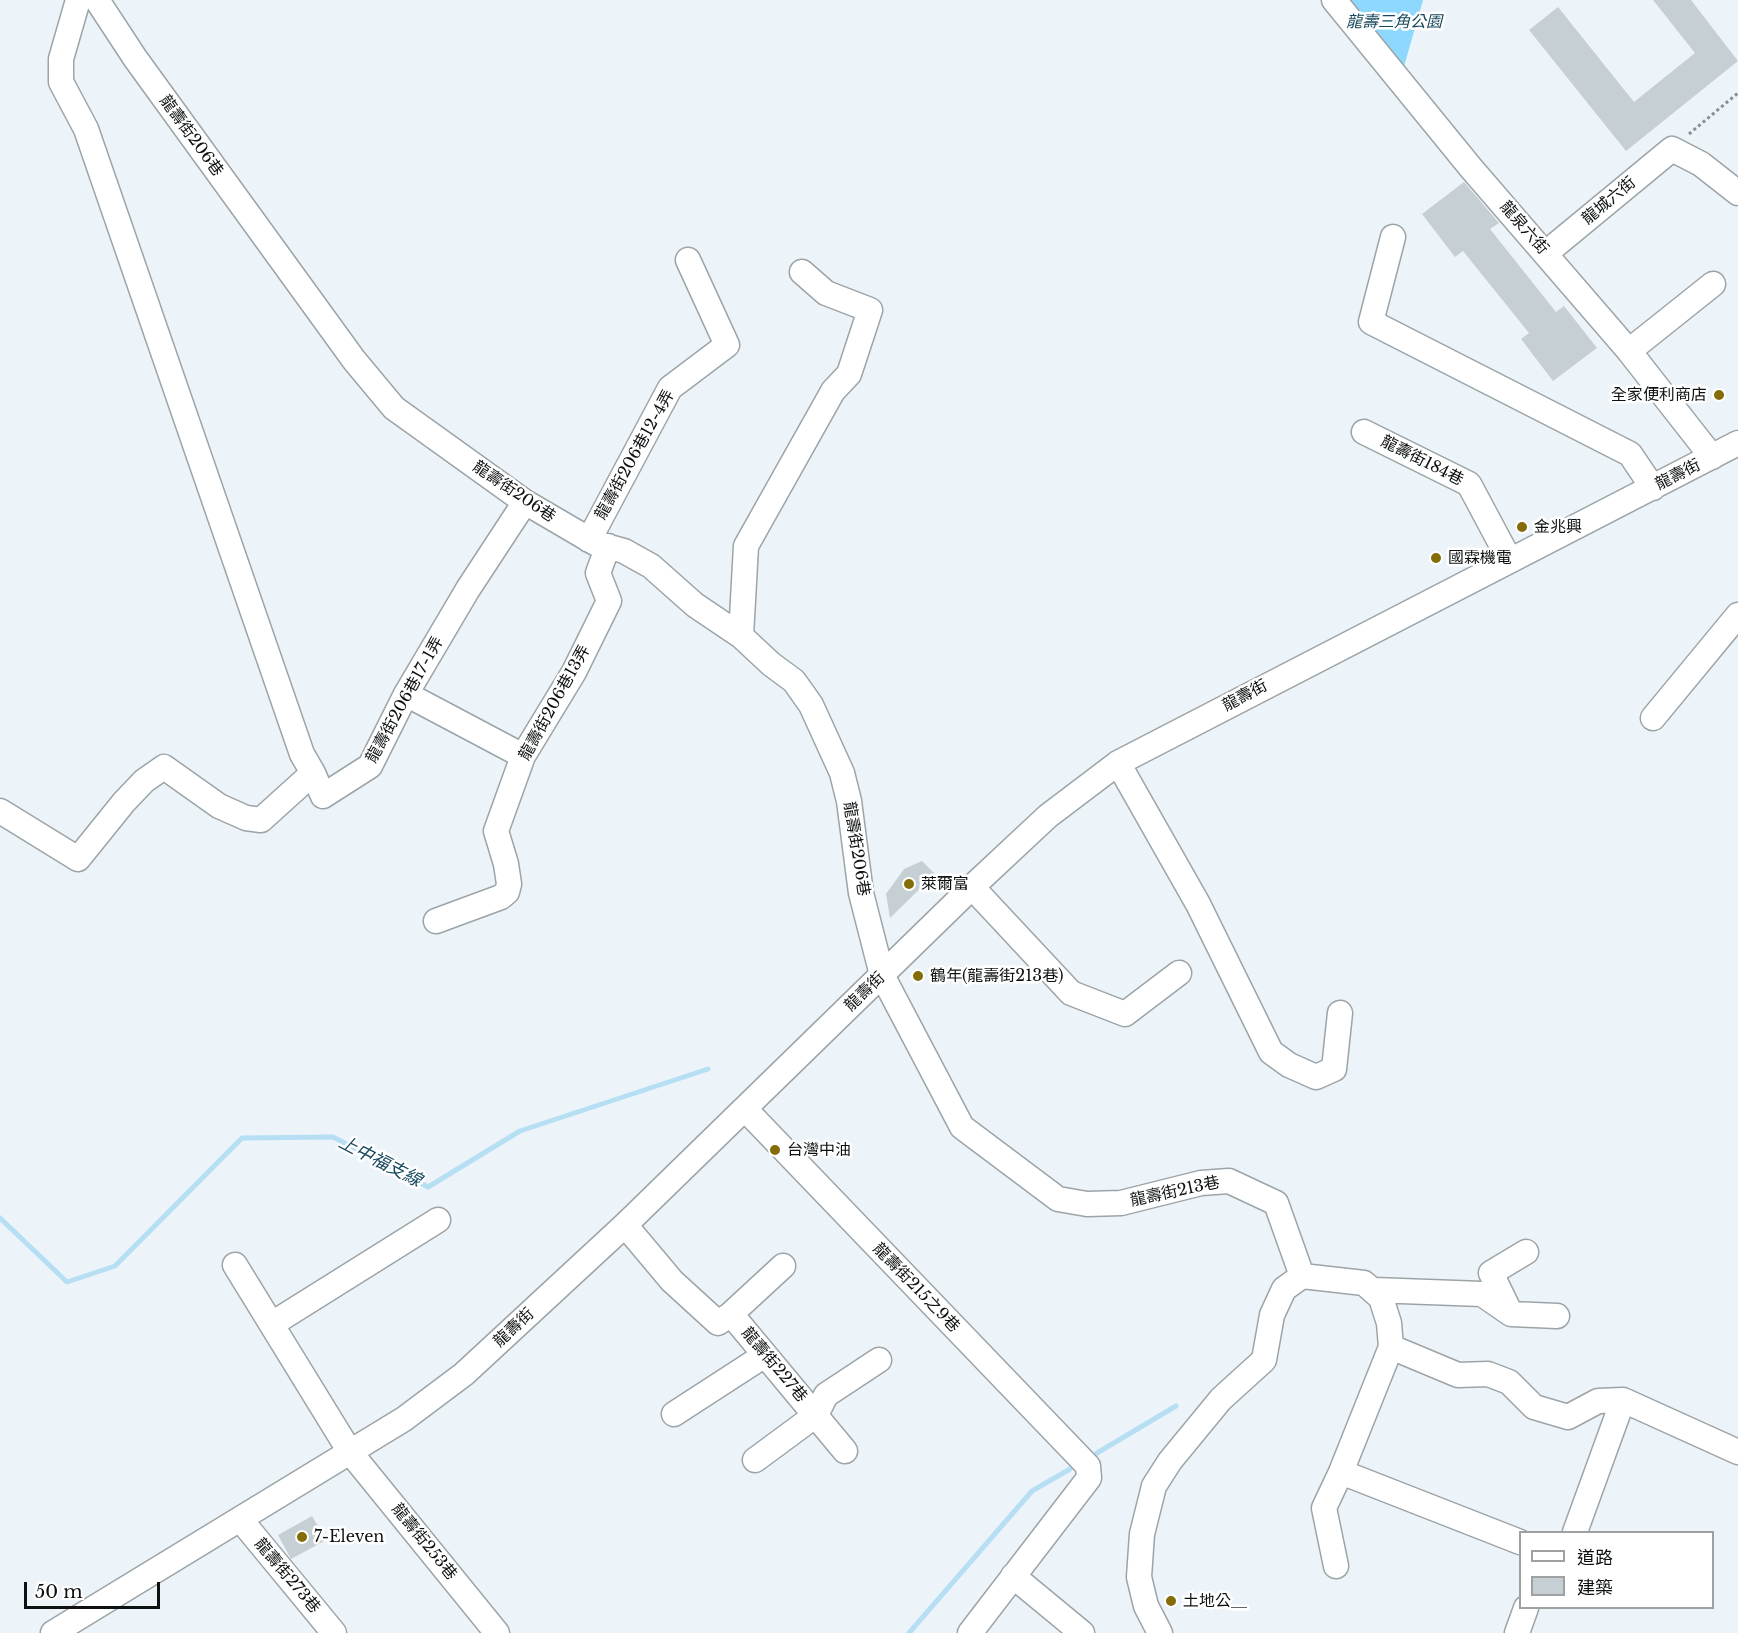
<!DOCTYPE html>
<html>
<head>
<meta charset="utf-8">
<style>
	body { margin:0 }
	#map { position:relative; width:1738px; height:1633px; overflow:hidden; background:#ecf4f9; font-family:"Libre Baskerville","Noto Sans TC",serif }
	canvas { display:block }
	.legend { position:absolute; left:1519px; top:1531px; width:195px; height:78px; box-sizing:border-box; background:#fff; border:2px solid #9fa0a0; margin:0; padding:8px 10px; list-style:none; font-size:18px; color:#0e1112 }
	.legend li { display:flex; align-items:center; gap:12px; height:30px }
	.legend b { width:30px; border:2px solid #9fa0a0 }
	.scale { position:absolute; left:24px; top:1582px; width:136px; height:27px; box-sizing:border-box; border:3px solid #0e1112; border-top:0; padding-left:8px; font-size:18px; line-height:21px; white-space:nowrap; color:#0e1112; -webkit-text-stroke:4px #fff; paint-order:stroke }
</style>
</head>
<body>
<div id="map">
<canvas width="1738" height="1633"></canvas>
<ul class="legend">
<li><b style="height:8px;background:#fff"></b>道路</li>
<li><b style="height:16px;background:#c6cfd3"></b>建築</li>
</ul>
<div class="scale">50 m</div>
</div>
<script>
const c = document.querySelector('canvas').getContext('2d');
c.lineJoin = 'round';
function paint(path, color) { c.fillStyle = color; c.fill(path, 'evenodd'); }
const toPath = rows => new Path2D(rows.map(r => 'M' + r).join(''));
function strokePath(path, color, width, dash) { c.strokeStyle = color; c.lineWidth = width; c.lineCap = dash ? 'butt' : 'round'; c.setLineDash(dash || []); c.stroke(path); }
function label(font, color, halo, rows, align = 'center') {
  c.font = font + ' "Libre Baskerville","Noto Sans TC",serif'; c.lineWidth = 5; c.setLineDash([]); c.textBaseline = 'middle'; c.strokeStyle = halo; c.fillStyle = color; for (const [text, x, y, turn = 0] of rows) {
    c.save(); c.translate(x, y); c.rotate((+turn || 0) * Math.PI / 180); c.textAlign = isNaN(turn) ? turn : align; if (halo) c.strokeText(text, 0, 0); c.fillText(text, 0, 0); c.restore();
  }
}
const green = toPath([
	[1346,0,1423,0,1403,70]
]);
const stream = toPath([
	[0,1218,67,1282,115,1266,242,1138,333,1137,428,1187,520,1131,708,1069],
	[1097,1453,1176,1406],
	[909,1633,1032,1491,1070,1469]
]);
const building = toPath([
	[1653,0,1691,0,1738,61,1626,151,1529,30,1558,7,1634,102,1695,53],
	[1464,182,1499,223,1490,229,1556,312,1564,306,1597,348,1553,381,1521,339,1529,333,1463,251,1455,257,1422,214],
	[922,861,935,874,890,918,886,894,904,869],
	[312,1516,326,1540,291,1559,278,1535]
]);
const path = toPath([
	[1689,134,1738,93]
]);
const minor = toPath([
	[78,0,61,59,61,82,86,129,302,754,313,773],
	[97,0,135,58,354,360,394,408,525,502,595,543,624,551,651,566,695,605,741,636,771,664,794,681,811,705,842,773,849,801,861,893,882,975,962,1127,1058,1199,1087,1204,1121,1203,1201,1183,1229,1181,1276,1203,1302,1276,1364,1283,1381,1298,1389,1323,1391,1347,1341,1472,1324,1508,1336,1566],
	[1334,0,1471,168,1629,351,1712,457],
	[1393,237,1371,322,1630,454,1653,488],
	[1546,253,1672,149,1701,164,1738,193],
	[1629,351,1713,284],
	[1364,432,1469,484,1509,559],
	[589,540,670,388,727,345,688,260],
	[741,636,746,546,833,391,849,374,870,310,826,293,802,272],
	[406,694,523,756],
	[1653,718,1738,615],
	[1118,763,1198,904,1271,1052,1289,1065,1316,1077,1334,1069,1340,1013],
	[0,811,78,859,124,802,144,781,164,767,219,806,246,818,261,820,313,773,323,796,370,766,406,694,468,589,525,502],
	[972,887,1071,993,1125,1014,1179,973],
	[436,921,501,897,507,892,509,884,506,864,496,831,523,756,574,672,609,601,598,573,608,546],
	[745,1109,1088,1466,1089,1478,970,1633],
	[625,1225,672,1281,718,1323,731,1314,845,1451],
	[235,1265,350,1452,497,1633],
	[1374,1290,1482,1294,1511,1314,1557,1316],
	[1510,1312,1491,1273,1526,1252],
	[731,1314,783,1266],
	[272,1324,438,1220],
	[1391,1347,1458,1375,1488,1374,1509,1382,1534,1407,1568,1417,1598,1401,1623,1400,1738,1452],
	[674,1414,765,1355],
	[755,1460,816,1415,826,1395,879,1360],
	[1341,1472,1520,1542],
	[240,1519,334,1633],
	[1575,1532,1623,1400],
	[1013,1576,1082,1633],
	[53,1633,404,1419,464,1374,625,1225,972,887,1048,816,1118,763,1738,443],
	[1160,1633,1146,1606,1139,1577,1142,1534,1154,1486,1170,1461,1221,1399,1264,1360,1272,1315,1284,1289,1302,1276],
	[1517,1633,1526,1608]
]);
const markers = [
	[1719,395,6,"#846c08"],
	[1522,527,6,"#846c08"],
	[1436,558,6,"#846c08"],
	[909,884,6,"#846c08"],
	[918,976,6,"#846c08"],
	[775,1150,6,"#846c08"],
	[302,1537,6,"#846c08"],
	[1171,1601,6,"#846c08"]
];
const parkNames = [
	["龍壽三角公園",1394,22]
];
const streetNames = [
	["龍壽街206巷",191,136,54],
	["龍城六街",1609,201,-40],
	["龍泉六街",1524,228,49],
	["龍壽街206巷12-4弄",635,455,-61],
	["龍壽街184巷",1422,461,27],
	["龍壽街",1678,475,-27],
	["龍壽街206巷",514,492,34],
	["龍壽街",1245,696,-28],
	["龍壽街206巷17-1弄",405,700,-61],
	["龍壽街206巷13弄",555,703,-61],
	["龍壽街206巷",856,849,81],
	["龍壽街",865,992,-44],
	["龍壽街213巷",1175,1192,-12],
	["龍壽街215之9巷",916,1288,46],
	["龍壽街",514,1328,-43],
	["龍壽街227巷",774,1365,50],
	["龍壽街253巷",424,1542,51],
	["龍壽街273巷",287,1576,50]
];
const poiNames = [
	["全家便利商店",1707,395,"right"],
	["金兆興",1534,527],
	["國霖機電",1448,558],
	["萊爾富",921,884],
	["鶴年(龍壽街213巷)",930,976],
	["台灣中油",787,1150],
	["7-Eleven",314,1537],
	["土地公＿",1183,1601]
];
const waterNames = [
	["上中福支線",380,1162,27]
];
paint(green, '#8dd8fc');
strokePath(stream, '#b7dff4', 5);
paint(building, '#c6cfd3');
strokePath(minor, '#9ca4a8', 27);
strokePath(path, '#888e91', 3, [3, 3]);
strokePath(minor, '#fff', 24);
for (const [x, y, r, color] of markers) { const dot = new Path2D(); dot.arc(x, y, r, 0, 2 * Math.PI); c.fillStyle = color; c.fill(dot); strokePath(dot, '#fff', 2); }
label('italic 16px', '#15465b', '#fff', parkNames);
label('16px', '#0e1112', '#fff', streetNames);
label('16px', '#0e1112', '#fff', poiNames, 'left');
label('italic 18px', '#1b4b60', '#fff', waterNames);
</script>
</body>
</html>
